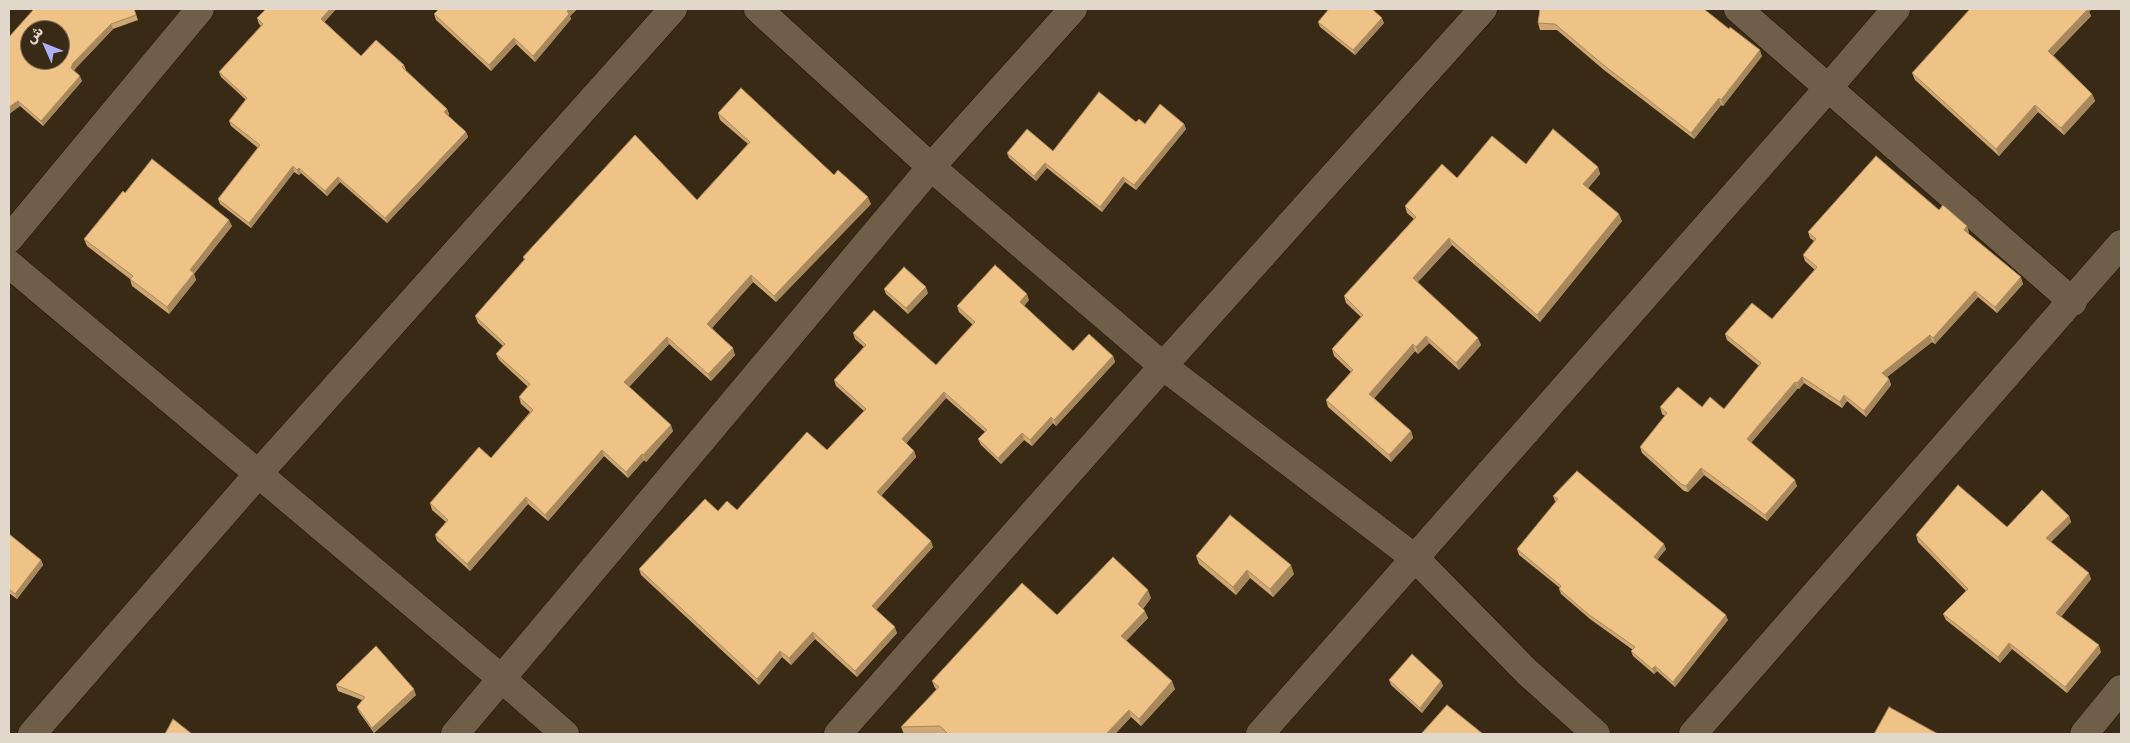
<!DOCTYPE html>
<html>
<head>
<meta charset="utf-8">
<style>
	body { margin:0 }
	#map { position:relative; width:2130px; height:743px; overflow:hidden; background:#392a16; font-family:Rubik,Cairo,sans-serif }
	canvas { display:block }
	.frame { position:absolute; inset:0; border:10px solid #e1d7cb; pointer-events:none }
	.north { position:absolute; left:20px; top:20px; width:50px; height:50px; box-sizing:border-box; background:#392a16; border:1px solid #7c6f5e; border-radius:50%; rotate:314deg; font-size:14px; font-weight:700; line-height:20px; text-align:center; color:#e1d7cb }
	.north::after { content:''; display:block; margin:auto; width:18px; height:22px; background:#afaefa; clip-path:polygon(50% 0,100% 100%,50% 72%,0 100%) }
</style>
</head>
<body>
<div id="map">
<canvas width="2130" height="743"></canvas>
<div class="frame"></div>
<div class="north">ش</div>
</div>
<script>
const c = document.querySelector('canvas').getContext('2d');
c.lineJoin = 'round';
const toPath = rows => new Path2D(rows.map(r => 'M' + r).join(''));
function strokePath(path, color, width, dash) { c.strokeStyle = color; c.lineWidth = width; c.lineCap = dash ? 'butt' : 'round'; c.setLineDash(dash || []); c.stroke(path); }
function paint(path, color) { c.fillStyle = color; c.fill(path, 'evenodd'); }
const minor = toPath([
	[758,9,931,167,1163,366,1416,559,1527,672,1596,734],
	[1738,9,2073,302],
	[9,239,200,9],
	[9,264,502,679,565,734],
	[32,734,258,474,673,9],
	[455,734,931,167,1073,9],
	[838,734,1163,366,1483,9],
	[1260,734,1829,87,1896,9],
	[1693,734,2121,244],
	[2084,734,2121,689]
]);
const wall = toPath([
	[134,9,138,20,113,29,75,69,74,71,82,81,43,126,20,106,9,114,9,37],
	[266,9,336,9,324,22,361,56,404,65,406,70,405,71,447,109,449,114,448,116,466,132,468,137,387,223,340,182,327,196,301,173,299,175,294,172,251,228,220,204,218,199,258,148,231,126,229,121,246,100,221,77,219,72,261,26,259,24,257,18],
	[437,9,577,9,570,16,571,19,535,62,516,44,491,71,436,20,434,14,438,10],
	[1540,9,1762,56,1723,106,1721,105,1694,139,1604,70,1557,30,1540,30,1538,23],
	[2089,12,2091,16,2053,55,2092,94,2095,101,2064,135,2038,112,1999,156,1915,80,1912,73],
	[1318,22,1384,23,1355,55,1320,27],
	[718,113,834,175,871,204,776,302,753,282,712,328,735,355,711,381,669,344,629,387,673,431,646,462,644,460,628,478,604,456,548,521,528,504,470,571,437,541,435,535,446,522,432,510,430,503,491,458,530,412,521,404,519,397,528,387,499,360,496,354,503,346,478,323,475,316,524,260,523,257,697,200,748,144,720,120],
	[1136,122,1145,124,1184,124,1186,129,1136,190,1125,182,1102,212,1047,168,1036,181,1009,158,1007,153,1053,151],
	[1526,164,1598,167,1600,174,1588,188,1622,221,1540,322,1452,245,1417,283,1481,345,1459,370,1429,343,1418,354,1415,351,1374,398,1411,431,1413,438,1391,462,1328,407,1326,400,1351,372,1334,356,1332,349,1361,317,1346,303,1344,296,1414,219,1407,213,1405,206,1457,178],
	[125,193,232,226,194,274,196,280,169,314,132,286,130,279,87,246,84,239],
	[1939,210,1969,232,1968,233,2023,284,1997,313,1978,297,1935,344,1932,342,1887,377,1889,379,1891,385,1866,417,1847,401,1842,408,1804,383,1799,389,1798,388,1751,443,1797,486,1767,521,1704,475,1688,492,1684,491,1642,453,1640,447,1665,416,1662,414,1660,407,1702,407,1724,409,1759,366,1727,340,1725,334,1772,319,1815,270,1805,261,1803,255,1814,241,1810,238,1808,232],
	[884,289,928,293,908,314,886,294],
	[1029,300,1024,306,1073,351,1113,356,1115,362,1056,426,1053,423,1032,446,1024,440,1001,464,981,445,978,439,985,432,946,398,906,443,914,451,916,457,881,496,933,547,876,610,897,633,857,677,815,639,791,665,782,657,759,685,641,575,639,569,718,511,737,510,827,450,864,411,836,386,834,380,864,347,855,339,853,333,936,365,973,325,959,312,957,306],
	[1553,496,1666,549,1657,560,1728,620,1675,687,1657,671,1654,674,1633,656,1631,651,1633,650,1590,619,1561,594,1559,589,1560,588,1519,555,1517,549,1556,502,1555,501],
	[2069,516,2071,522,2051,542,2091,579,2061,617,2101,652,2067,693,2012,649,2000,663,1946,620,1943,614,1966,591,1918,542,1916,535,2007,527],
	[9,534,41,560,43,565,17,599,9,593],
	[1196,556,1294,574,1273,597,1250,578,1236,595,1199,564],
	[1151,598,1143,609,1148,618,1126,641,1175,689,1141,726,1131,717,1115,734,904,734,901,727,937,690,935,688,932,681,1057,615],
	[1389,680,1441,681,1443,686,1422,713,1391,685],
	[336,685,416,695,374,733,359,712,357,707,362,700,338,691]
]);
const shadedWall = toPath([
	[330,9,336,9,323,24,321,19],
	[569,9,577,9,570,16,571,19,535,62,533,56],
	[2086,9,2092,9,2089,12,2091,16,2051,58,2048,51],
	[1382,18,1384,23,1355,55,1353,50],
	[111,24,113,29,75,69,73,73,71,68,73,63],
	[514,38,516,44,491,71,489,65],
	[1760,50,1762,56,1723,106,1721,100],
	[80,76,82,81,43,126,41,121],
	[2092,94,2095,101,2064,135,2061,128],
	[1719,98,1721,105,1694,139,1691,133],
	[18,101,20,106,9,114,9,107],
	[2035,105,2038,112,1999,156,1996,149],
	[447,109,449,114,446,118,444,112],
	[1184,124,1186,129,1136,190,1134,185],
	[466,132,468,137,387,223,385,218],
	[1045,163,1047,168,1036,181,1034,176],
	[293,166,294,172,251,228,249,223],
	[1598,167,1600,174,1586,191,1583,184],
	[299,168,301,173,299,175,297,170],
	[338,177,340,182,327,196,325,191],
	[1123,177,1125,182,1102,212,1100,207],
	[868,197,871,204,776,302,774,296],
	[1619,214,1622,221,1540,322,1537,315],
	[229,220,232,226,194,274,196,280,169,314,167,307,190,270],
	[1967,226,1969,232,1966,236,1964,230],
	[1449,238,1452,245,1415,285,1413,278],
	[751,275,753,282,710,330,707,324],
	[2021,277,2023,284,1997,313,1995,307],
	[926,287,928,293,908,314,906,308],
	[1975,291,1978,297,1935,344,1933,338],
	[1027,294,1029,300,1022,308,1020,302],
	[1930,335,1932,342,1884,379,1882,373],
	[1426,336,1429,343,1418,354,1416,347],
	[667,337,669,344,627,389,624,382],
	[1478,338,1481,345,1459,370,1456,363],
	[1413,344,1415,351,1372,401,1369,394],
	[733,348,735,355,711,381,708,374],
	[1113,356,1115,362,1056,426,1054,420],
	[1802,377,1804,383,1799,389,1797,383],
	[1889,379,1891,385,1866,417,1864,411],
	[1795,382,1798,388,1749,445,1747,439],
	[944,392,946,398,904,446,902,439],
	[1844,395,1847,401,1842,408,1840,402],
	[1051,417,1053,423,1032,446,1030,440],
	[671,425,673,431,646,462,643,455],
	[1411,431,1413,438,1391,462,1389,455],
	[1022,433,1024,440,1001,464,998,458],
	[602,450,604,456,548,521,545,515],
	[914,451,916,457,879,498,877,492],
	[642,454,644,460,628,478,626,472],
	[1701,468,1704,475,1688,492,1686,486],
	[1795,480,1797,486,1767,521,1765,515],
	[526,497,528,504,470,571,467,564],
	[2069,516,2071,522,2048,544,2046,538],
	[931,541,933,547,874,612,872,606],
	[1664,544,1666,549,1655,562,1654,557],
	[41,560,43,565,17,599,15,594],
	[1291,565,1294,574,1273,597,1270,589],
	[1247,570,1250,578,1236,595,1233,587],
	[2089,573,2091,579,2059,619,2056,613],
	[1148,590,1151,598,1141,611,1138,604],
	[1145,611,1148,618,1124,643,1121,636],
	[1726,615,1728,620,1675,687,1673,682],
	[895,627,897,633,857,677,855,671],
	[813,632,815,639,791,665,789,658],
	[2009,643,2012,649,2000,663,1998,657],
	[2099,645,2101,652,2067,693,2065,687],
	[780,651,782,657,759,685,757,679],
	[1655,666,1657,671,1654,674,1652,669],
	[1172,681,1175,689,1141,726,1139,719],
	[1441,681,1443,686,1422,713,1420,708],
	[414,689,416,695,374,733,372,728],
	[1129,710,1131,717,1115,734,1106,734]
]);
const building = toPath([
	[34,9,134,9,136,15,111,24,73,63,71,68,80,76,41,121,18,101,9,107,9,37,34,9],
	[30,30,60,30,60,60,30,60,30,30],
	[266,9,330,9,321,19,361,56,376,40,404,65,402,67,447,109,444,112,466,132,385,218,338,177,325,191,299,168,297,170,293,166,249,223,218,199,260,145,229,121,247,98,219,72,263,24,257,18,266,9],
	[439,9,569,9,567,11,569,14,533,56,514,38,489,65,434,14,439,9],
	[1329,9,1372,9,1382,18,1353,50,1318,22,1329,9],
	[1540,9,1704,9,1729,29,1730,27,1760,50,1721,100,1719,98,1691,133,1601,63,1555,24,1538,23,1540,9],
	[1970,9,2088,9,2048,51,2092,94,2061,128,2035,105,1996,149,1912,73,1970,9],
	[741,88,834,175,838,170,868,197,774,296,751,275,707,324,733,348,708,374,667,337,624,382,671,425,643,455,642,454,626,472,602,450,545,515,526,497,467,564,435,535,448,520,430,503,479,447,491,458,533,410,519,397,530,384,496,354,505,344,475,316,525,259,523,257,635,135,697,200,750,142,718,113,741,88],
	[1099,92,1136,122,1139,119,1145,124,1160,104,1184,124,1134,185,1123,177,1100,207,1045,163,1034,176,1007,153,1027,129,1053,151,1099,92],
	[1553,129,1598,167,1583,184,1619,214,1537,315,1449,238,1413,278,1478,338,1456,363,1426,336,1416,347,1413,344,1369,394,1411,431,1389,455,1326,400,1353,370,1332,349,1363,315,1344,296,1416,217,1405,206,1442,164,1457,178,1492,136,1526,164,1553,129],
	[1876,156,1939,210,1943,205,1967,226,1964,230,2021,277,1995,307,1975,291,1933,338,1930,335,1882,373,1889,379,1864,411,1844,395,1840,402,1802,377,1797,383,1795,382,1747,439,1795,480,1765,515,1701,468,1686,486,1681,484,1640,447,1667,413,1660,407,1678,387,1702,407,1710,397,1724,409,1761,363,1725,334,1752,303,1772,319,1817,267,1803,255,1816,239,1808,232,1876,156],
	[152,159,229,220,190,270,194,273,167,307,130,279,133,276,84,239,123,191,125,193,152,159],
	[995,265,1027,294,1020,302,1073,351,1089,334,1113,356,1054,420,1051,417,1030,440,1022,433,998,458,978,439,987,430,944,392,902,439,914,451,877,492,931,541,872,606,895,627,855,671,813,632,789,658,780,651,757,679,639,569,705,499,718,511,727,501,737,510,807,432,827,450,866,409,834,380,866,345,853,333,874,310,936,365,975,322,957,306,995,265],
	[904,267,926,287,906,308,884,289,904,267],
	[1577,471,1664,544,1654,557,1726,615,1673,682,1655,666,1652,669,1631,651,1635,647,1588,614,1559,589,1561,586,1517,549,1558,499,1553,496,1577,471],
	[1958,485,2007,527,2042,490,2069,516,2046,538,2089,573,2056,613,2099,645,2065,687,2009,643,1998,657,1943,614,1968,589,1916,535,1958,485],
	[1230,515,1291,565,1270,589,1247,570,1233,587,1196,556,1230,515],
	[9,534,41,560,15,594,9,589,9,534],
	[1113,557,1148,590,1138,604,1145,611,1121,636,1172,681,1139,719,1129,710,1106,734,948,734,940,726,901,727,939,687,932,681,1022,583,1057,615,1113,557],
	[376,646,414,689,372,728,357,707,365,697,336,685,376,646],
	[1412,654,1441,681,1420,708,1389,680,1412,654],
	[1447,705,1483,734,1421,734,1447,705],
	[1889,707,1938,734,1874,734,1889,707],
	[173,719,192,734,165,734,173,719]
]);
strokePath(minor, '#201201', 29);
strokePath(minor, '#6f5f49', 28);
paint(wall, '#cea772');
paint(shadedWall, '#a7885d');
paint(building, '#efc285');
strokePath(building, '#a7885d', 1);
</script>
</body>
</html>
